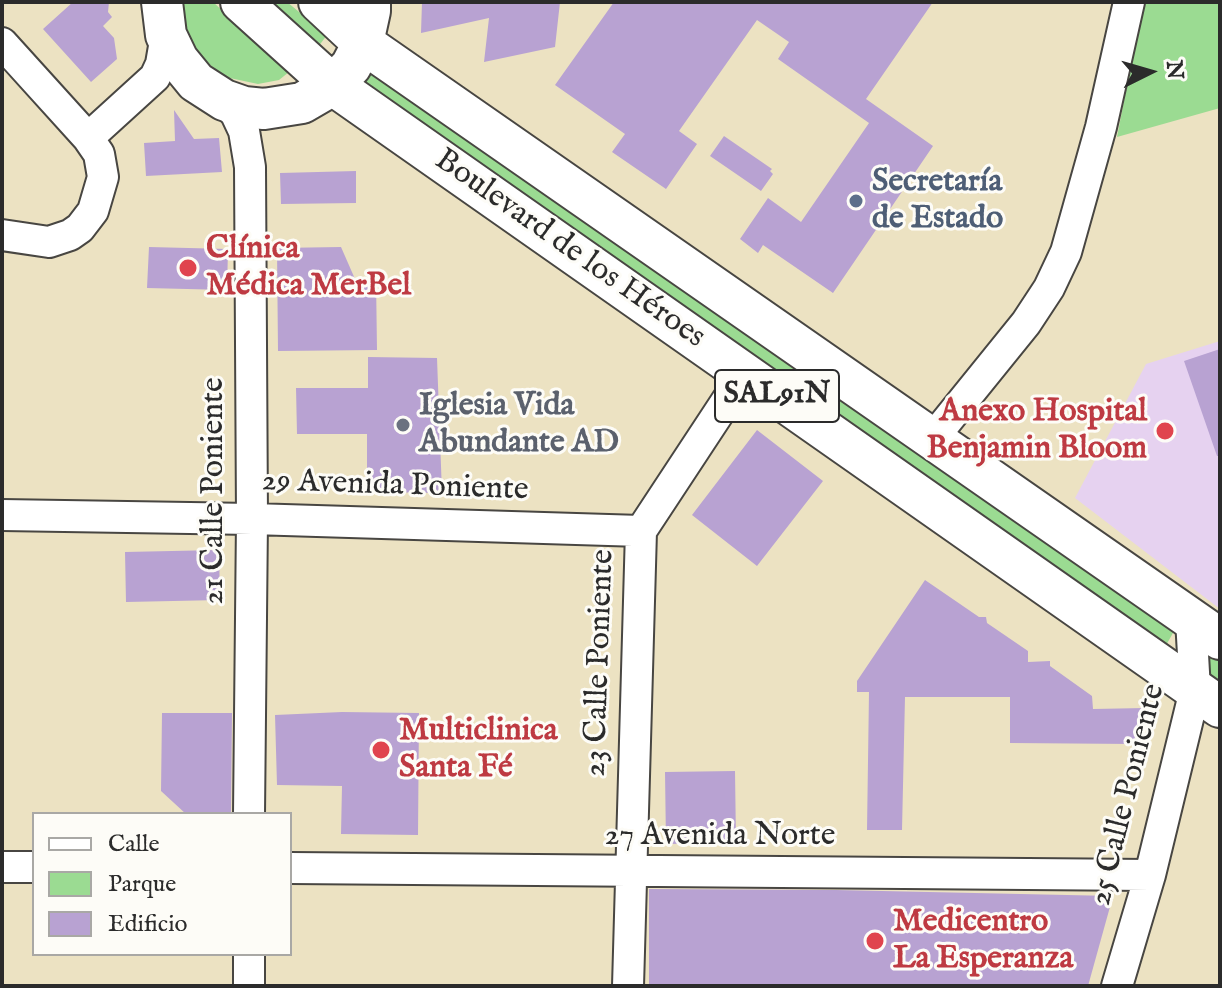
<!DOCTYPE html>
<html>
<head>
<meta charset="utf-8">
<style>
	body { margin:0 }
	#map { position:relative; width:1222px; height:988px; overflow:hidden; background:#ece2c2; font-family:"IM FELL English",serif }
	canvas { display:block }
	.frame { position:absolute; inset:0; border:4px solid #2b2b2b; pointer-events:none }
	.legend { position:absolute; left:32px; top:812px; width:260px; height:144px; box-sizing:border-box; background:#fdfcf7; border:2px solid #a9a8a5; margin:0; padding:10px 14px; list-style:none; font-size:24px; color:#2b2b2b }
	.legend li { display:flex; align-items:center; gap:16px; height:40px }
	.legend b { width:40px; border:2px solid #a9a8a5 }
	.north { position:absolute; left:1110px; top:32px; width:80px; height:80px; -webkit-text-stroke:6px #fdfcf7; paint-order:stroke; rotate:85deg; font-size:22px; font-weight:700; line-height:32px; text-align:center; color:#2b2b2b }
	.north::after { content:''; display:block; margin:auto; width:28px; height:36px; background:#2b2b2b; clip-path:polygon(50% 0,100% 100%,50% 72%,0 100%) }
</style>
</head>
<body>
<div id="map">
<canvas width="1222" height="988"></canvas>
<div class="frame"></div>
<ul class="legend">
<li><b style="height:10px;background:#fff"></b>Calle</li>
<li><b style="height:22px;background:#9bdb92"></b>Parque</li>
<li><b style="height:22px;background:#b8a2d2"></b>Edificio</li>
</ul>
<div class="north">N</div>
</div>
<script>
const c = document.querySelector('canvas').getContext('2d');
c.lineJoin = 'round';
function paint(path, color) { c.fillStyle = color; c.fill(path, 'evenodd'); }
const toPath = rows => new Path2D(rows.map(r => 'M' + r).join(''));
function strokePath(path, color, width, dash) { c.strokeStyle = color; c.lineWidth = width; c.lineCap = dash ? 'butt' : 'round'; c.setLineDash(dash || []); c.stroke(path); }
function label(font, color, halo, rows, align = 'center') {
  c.font = font + ' "IM FELL English",serif'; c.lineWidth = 6; c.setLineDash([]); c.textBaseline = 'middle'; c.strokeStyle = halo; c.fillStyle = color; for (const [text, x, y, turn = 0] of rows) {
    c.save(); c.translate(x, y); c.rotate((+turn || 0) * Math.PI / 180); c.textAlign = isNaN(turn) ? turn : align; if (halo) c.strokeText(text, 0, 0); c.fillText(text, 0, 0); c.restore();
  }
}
const built = toPath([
	[1220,341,1220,609,1075,498,1146,364]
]);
const green = toPath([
	[173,2,213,2,289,72,279,80,258,84,225,77,193,51],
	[258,2,287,2,327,35,315,51],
	[1143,2,1220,2,1220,108,1117,137],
	[364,64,1177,626,1165,647,352,80],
	[1199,642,1220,657,1220,687,1201,674]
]);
const building = toPath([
	[73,2,109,2,108,12,112,17,103,26,114,38,117,59,91,82,43,29],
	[422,2,560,2,555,47,484,62,489,18,421,33],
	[614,2,933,2,866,99,933,146,833,293,763,245,758,253,740,239,768,198,801,222,869,123,778,59,789,42,757,20,679,131,697,144,666,189,612,152,625,134,555,85],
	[174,110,194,139,219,138,222,172,146,176,144,143,175,141],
	[724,136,772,169,770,171,773,174,761,191,710,156],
	[356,171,356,203,281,204,280,173],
	[149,247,228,249,227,290,147,288],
	[341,247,355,279,376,278,377,350,278,351,277,248],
	[1220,349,1220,456,1217,456,1184,361],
	[368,357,437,358,442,493,367,492,367,434,297,434,296,388,368,388],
	[757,430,823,481,757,566,692,515],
	[219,550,220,600,126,602,125,552],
	[925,580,979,617,986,617,987,623,1028,651,1028,662,1050,661,1050,666,1092,696,1093,709,1145,708,1134,744,1010,743,1010,697,905,697,902,830,867,830,869,692,857,692,857,681],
	[342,712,419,713,418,835,341,834,342,786,277,785,275,715],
	[162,713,232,713,231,814,186,814,161,791],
	[735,771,736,843,666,844,665,772],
	[649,889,836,890,1113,896,1088,986,649,986]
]);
const minor = toPath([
	[2,43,88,138,99,154,103,177,93,211,80,228,70,235,49,242,2,235],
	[224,100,236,114,244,131,250,167,252,519,249,814],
	[88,138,155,77,161,64,166,35],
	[933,438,1026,323,1049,288,1066,252,1101,127,1129,2],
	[2,515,252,519,641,531],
	[2,867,34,867],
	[290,868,1150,875],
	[249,954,249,986],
	[628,986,641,531,745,373],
	[1117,986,1150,875,1195,690,1191,619]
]);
const major = toPath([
	[162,2,166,35,178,60,196,82,224,100,244,107,264,109,302,103,333,85,351,66,363,43,370,11,370,2],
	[241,2,333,85,1220,707],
	[319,2,363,43,1220,639]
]);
const markers = [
	[856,201,8,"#5c6f8a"],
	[188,268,10,"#e0444e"],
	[403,425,8,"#6b7280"],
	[1165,431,10,"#e0444e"],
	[381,750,10,"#e0444e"],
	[875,941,10,"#e0444e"]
];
const shields = [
	[777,396,124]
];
const shieldNames = [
	["SAL91N",777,396]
];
const serviceNames = [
	["Secretaría",872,183],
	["de Estado",872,220]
];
const healthNames = [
	["Clínica",206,250],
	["Médica MerBel",206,287],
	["Anexo Hospital",1147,413,"right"],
	["Benjamin Bloom",1147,450,"right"],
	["Multiclinica",399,732],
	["Santa Fé",399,769],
	["Medicentro",893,923],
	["La Esperanza",893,960]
];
const streetNames = [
	["Boulevard de los Héroes",569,250,35],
	["29 Avenida Poniente",395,487,2],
	["21 Calle Poniente",215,491,-90],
	["23 Calle Poniente",601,663,-88],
	["25 Calle Poniente",1129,795,-76],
	["27 Avenida Norte",720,837]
];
const worshipNames = [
	["Iglesia Vida",419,407],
	["Abundante AD",419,444]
];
paint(built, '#e6d2f0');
paint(green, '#9bdb92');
paint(building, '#b8a2d2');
strokePath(minor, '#484642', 34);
strokePath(major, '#484642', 44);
strokePath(minor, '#fff', 30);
strokePath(major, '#fff', 40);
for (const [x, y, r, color] of markers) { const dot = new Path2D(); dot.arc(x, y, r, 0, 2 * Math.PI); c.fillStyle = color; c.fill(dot); strokePath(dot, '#fdfcf7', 3); }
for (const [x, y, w] of shields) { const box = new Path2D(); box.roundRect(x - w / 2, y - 26, w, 52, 6); c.fillStyle = '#fdfcf7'; c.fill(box); strokePath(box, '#2b2b2b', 2); }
label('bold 30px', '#2b2b2b', null, shieldNames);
label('bold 32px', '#4e5e75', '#fdfcf7', serviceNames, 'left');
label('bold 32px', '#be3a42', '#fdfcf7', healthNames, 'left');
label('32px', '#2b2b2b', '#fdfcf7', streetNames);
label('bold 32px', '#5b616d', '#fdfcf7', worshipNames, 'left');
</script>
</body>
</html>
